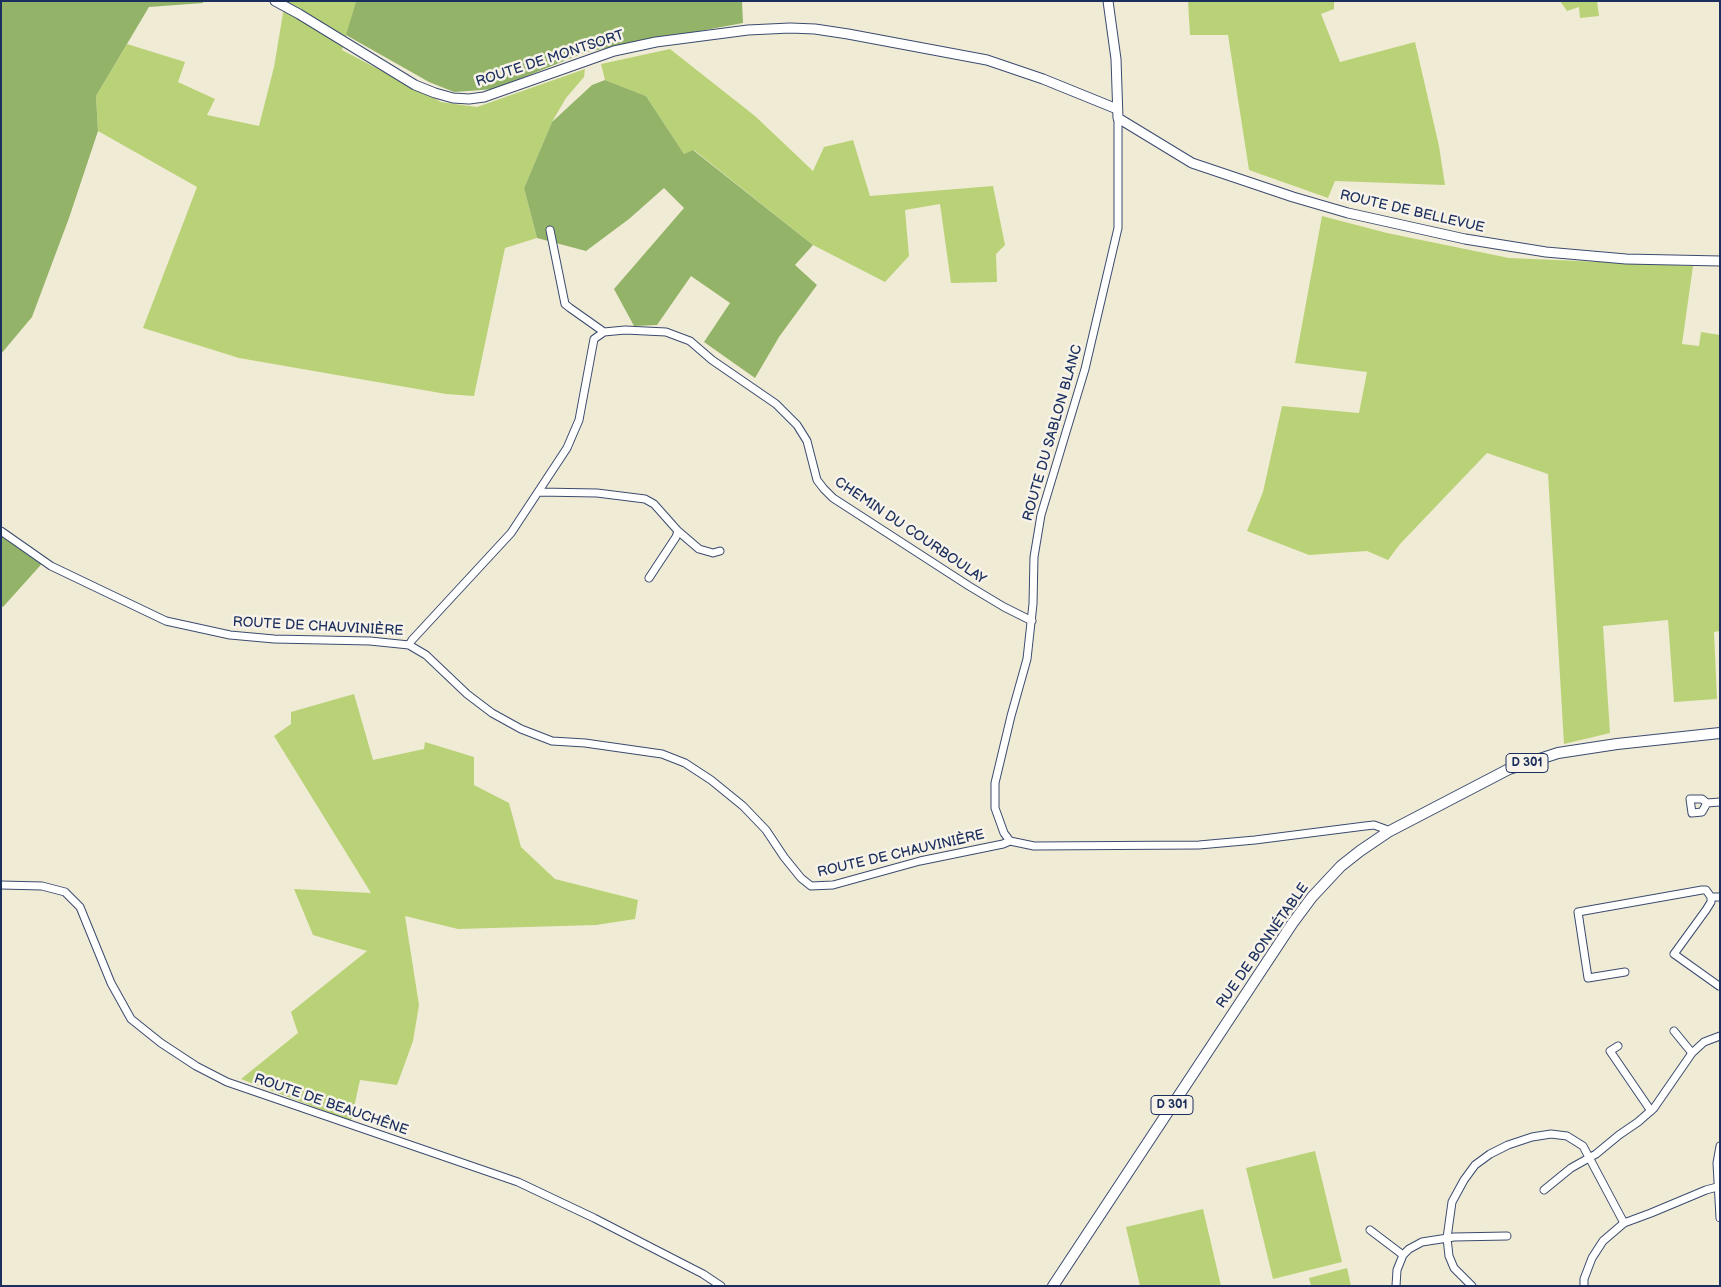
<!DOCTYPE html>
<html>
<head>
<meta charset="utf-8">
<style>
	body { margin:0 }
	#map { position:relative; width:1721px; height:1287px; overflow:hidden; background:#f0ebd5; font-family:"Balsamiq Sans",sans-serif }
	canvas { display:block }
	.frame { position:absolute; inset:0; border:2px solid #1b2f5e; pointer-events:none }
</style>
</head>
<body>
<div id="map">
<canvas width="1721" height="1287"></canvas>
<div class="frame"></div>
</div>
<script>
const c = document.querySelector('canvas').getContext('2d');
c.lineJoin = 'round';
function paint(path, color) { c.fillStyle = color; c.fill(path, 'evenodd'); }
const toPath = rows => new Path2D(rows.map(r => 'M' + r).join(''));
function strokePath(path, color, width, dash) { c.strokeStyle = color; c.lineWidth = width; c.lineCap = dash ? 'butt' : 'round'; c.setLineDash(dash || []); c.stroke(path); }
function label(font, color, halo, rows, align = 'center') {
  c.font = font + ' "Balsamiq Sans",sans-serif'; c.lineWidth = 5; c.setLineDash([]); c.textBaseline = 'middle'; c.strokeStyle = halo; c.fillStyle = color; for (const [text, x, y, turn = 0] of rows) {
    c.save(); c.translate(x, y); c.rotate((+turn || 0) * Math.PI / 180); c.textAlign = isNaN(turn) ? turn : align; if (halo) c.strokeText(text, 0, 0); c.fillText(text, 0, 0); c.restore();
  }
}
const green = toPath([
	[287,1,356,1,342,50,441,102,477,107,585,69,584,77,566,98,552,122,524,188,537,238,505,248,474,396,446,394,239,358,143,328,197,187,98,131,96,96,127,44,185,62,178,82,215,99,207,115,259,126,274,67,283,13],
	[1188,1,1334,1,1334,9,1321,14,1340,62,1415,42,1439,146,1445,185,1335,181,1328,198,1249,170,1228,35,1190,35],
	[1560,1,1597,1,1599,16,1580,18,1579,7,1567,11],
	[670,49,755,116,813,171,824,147,853,140,870,196,993,186,1005,245,996,254,997,282,951,283,940,204,905,210,909,256,885,282,813,245,694,150,684,154,646,96,605,80,601,64],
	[1322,216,1387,233,1509,258,1693,266,1682,344,1699,346,1701,332,1720,335,1720,631,1714,632,1717,699,1674,702,1668,620,1603,626,1610,733,1564,744,1548,474,1487,453,1400,544,1388,560,1367,551,1309,555,1247,531,1263,492,1282,406,1359,413,1367,372,1295,363],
	[354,694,373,760,424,749,425,742,474,757,474,785,509,803,521,847,555,879,638,900,635,919,596,925,458,929,405,916,419,1005,413,1041,397,1085,360,1080,351,1121,241,1079,298,1033,291,1012,367,951,313,935,294,889,371,893,274,736,291,724,291,712],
	[1315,1151,1342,1262,1273,1279,1246,1168],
	[1203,1209,1221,1286,1140,1286,1126,1227],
	[1347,1268,1351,1286,1311,1286,1309,1278]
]);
const forest = toPath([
	[1,1,203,1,203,3,149,7,96,96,98,131,69,218,32,317,1,354],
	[356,1,742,1,743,23,586,52,495,89,454,92,429,82,346,35],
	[605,80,646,96,684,154,693,150,813,245,795,265,817,285,779,337,755,378,704,342,730,303,691,276,657,325,634,326,614,289,684,208,664,188,629,219,586,251,537,238,524,188,552,122,592,85],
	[1,527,47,558,3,607,1,606]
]);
const minor = toPath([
	[550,230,565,304,570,308,604,332,625,330,666,332,690,341,712,360,776,404,797,425,807,441,817,480,824,489,833,498,969,586,1004,607,1032,621],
	[539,492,597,493,645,499,654,504,678,531,699,549,713,553,720,551],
	[1,531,51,566,166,621,230,635,274,639,370,641,409,645,426,655,467,694,492,713,521,729,552,741,585,743,662,754,685,763,711,780,743,806,766,830,784,857,801,878,811,886,833,885,920,861,1003,844,1010,841,1034,846,1199,845,1255,840,1365,826,1374,825,1385,829,1388,832],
	[649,578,676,537,678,531],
	[409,645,412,640,511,533,567,448,579,420,594,339,604,332],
	[1707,803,1702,812,1692,813,1690,799,1702,799,1707,803,1720,802],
	[1010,841,1004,833,995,808,995,783,1011,716,1027,659,1033,604,1034,557,1041,515,1085,369,1118,228,1118,118],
	[1,885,42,886,65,892,80,907,111,983,131,1019,161,1043,196,1066,227,1082,518,1182,594,1218,703,1274,721,1286],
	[1711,897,1711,902,1706,910,1674,954,1719,986],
	[1625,972,1588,978,1578,912,1702,890,1706,890,1711,897,1720,897],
	[1674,1031,1692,1053],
	[1618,1046,1610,1051,1651,1111],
	[1720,1146,1717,1163,1720,1218],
	[1544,1190,1571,1168,1596,1154,1619,1135,1638,1122,1654,1108,1692,1053,1704,1042,1720,1036],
	[1370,1230,1403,1255],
	[1396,1286,1397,1270,1403,1255,1409,1249,1422,1242,1454,1237,1507,1236],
	[1472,1286,1454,1268,1449,1256,1447,1238,1452,1202,1464,1180,1475,1165,1490,1154,1508,1145,1532,1137,1551,1134,1567,1136,1583,1146,1624,1223],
	[1584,1286,1584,1279,1592,1258,1603,1241,1624,1223,1651,1213,1706,1190,1717,1187]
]);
const tertiary = toPath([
	[275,1,299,14,415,85,435,93,453,98,469,99,484,97,614,51,656,42,748,30,790,28,815,29,848,34,987,60,1043,79,1117,109],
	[1108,1,1116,59,1118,118,1192,163,1293,197,1348,213,1465,239,1546,252,1626,259,1720,261]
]);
const primary = toPath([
	[1053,1286,1292,924,1312,897,1341,866,1360,851,1388,832,1509,769,1558,753,1617,744,1720,733]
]);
const shields = [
	[1527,763,42],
	[1172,1105,42]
];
const shieldNames = [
	["D 301",1527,763],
	["D 301",1172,1105]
];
const streetNames = [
	["ROUTE DE MONTSORT",550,59,-18],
	["ROUTE DE BELLEVUE",1412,212,13],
	["ROUTE DU SABLON BLANC",1053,433,-74],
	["CHEMIN DU COURBOULAY",910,531,34],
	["ROUTE DE CHAUVINIÈRE",318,627,3],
	["ROUTE DE CHAUVINIÈRE",901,854,-13],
	["RUE DE BONNÉTABLE",1263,946,-55],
	["ROUTE DE BEAUCHÊNE",331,1105,19]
];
paint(green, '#bad277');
paint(forest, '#93b468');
strokePath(minor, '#3b4b70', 9);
strokePath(tertiary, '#3b4b70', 11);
strokePath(primary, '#3b4b70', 12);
strokePath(minor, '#fff', 7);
strokePath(tertiary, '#fff', 9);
strokePath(primary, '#fff', 10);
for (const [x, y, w] of shields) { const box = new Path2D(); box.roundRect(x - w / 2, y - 9.5, w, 19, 4); c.fillStyle = '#f7f3e8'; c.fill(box); strokePath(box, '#1b2f5e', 1); }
label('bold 12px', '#1b2f5e', null, shieldNames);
label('14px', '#1b2f5e', '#f7f3e8', streetNames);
</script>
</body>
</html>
